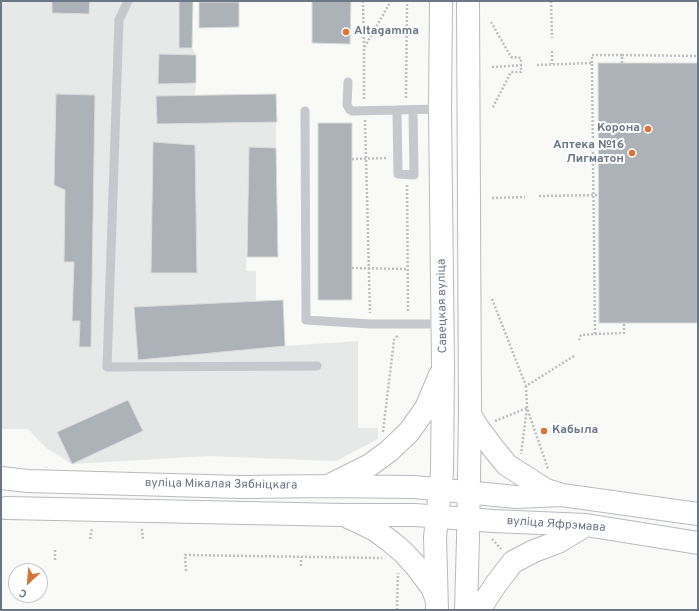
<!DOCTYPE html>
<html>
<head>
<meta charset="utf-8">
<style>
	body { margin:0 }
	#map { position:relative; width:699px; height:611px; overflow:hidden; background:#f9f9f7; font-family:Overpass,sans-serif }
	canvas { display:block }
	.frame { position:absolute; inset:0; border:2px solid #6b7686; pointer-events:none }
	.north { position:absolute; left:8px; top:563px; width:40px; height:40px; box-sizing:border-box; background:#fff; border:1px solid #c4c8cf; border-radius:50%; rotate:206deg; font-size:11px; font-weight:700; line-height:16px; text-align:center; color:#6b7686 }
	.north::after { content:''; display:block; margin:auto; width:14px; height:18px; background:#d7743a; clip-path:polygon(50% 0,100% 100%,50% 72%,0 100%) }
</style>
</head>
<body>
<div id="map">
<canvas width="699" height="611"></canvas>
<div class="frame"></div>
<div class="north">С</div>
</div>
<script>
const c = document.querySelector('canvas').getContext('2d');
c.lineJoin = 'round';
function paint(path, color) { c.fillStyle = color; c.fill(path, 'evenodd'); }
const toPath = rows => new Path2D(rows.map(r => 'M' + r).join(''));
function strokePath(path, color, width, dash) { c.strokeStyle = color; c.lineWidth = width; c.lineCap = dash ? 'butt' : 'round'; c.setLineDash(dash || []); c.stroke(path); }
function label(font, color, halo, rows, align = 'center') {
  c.font = font + ' Overpass,sans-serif'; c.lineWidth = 4; c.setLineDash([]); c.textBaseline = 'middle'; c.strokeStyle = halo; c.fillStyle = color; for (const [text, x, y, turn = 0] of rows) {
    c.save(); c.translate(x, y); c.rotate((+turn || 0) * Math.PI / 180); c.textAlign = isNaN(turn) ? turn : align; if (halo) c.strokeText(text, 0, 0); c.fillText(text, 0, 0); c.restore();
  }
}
const built = toPath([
	[1,1,193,1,192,48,196,55,196,83,195,95,276,94,276,148,249,147,246,271,256,271,256,301,283,300,285,346,358,341,358,428,378,428,378,439,336,461,208,456,72,464,46,448,28,429,1,429]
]);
const building = toPath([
	[52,1,90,1,89,14,52,13,52,1],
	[179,1,193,1,192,48,179,48,179,1],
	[312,1,351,1,350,44,312,43,312,1],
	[199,2,239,2,239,27,199,28,199,2],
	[159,54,196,55,196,83,158,84,159,54],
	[598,63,698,63,698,323,599,323,598,63],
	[56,94,95,95,91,347,79,347,80,321,72,321,74,262,64,262,65,190,54,185,56,94],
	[276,94,277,122,157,124,156,96,276,94],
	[318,123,352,123,352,300,318,300,318,123],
	[153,142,195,145,197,273,151,273,153,142],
	[249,147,276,148,278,257,247,257,249,147],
	[283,300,285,346,138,360,134,307,283,300],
	[128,400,143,431,72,464,57,432,128,400]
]);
const path = toPath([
	[363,1,364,47],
	[551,1,552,38],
	[491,22,511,57,521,58,521,72,511,72,492,109],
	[552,51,552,64],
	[622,55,698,56],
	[592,63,592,55,622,55,622,63],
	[537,65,592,63,595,334,581,335,579,340],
	[492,67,524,65],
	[406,98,407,1],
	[364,99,364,48,391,1],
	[365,120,370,313],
	[352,159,388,158],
	[407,185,408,312],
	[539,196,598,195],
	[492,198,525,197],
	[352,268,407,269],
	[492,299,526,386,574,356],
	[595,334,624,333,624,323],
	[526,386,527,408,548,469],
	[495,421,527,408,521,454],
	[383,432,394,340,398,335],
	[141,530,142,530,143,540],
	[90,539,92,528],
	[492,539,501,549],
	[55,550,55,562],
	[301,566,301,557],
	[186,571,185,555,382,558],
	[397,610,398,573]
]);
const lane = toPath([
	[128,1,119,20,107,367,317,366],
	[348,82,347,105,350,110,352,111,397,110],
	[413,110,414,175,398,174,397,110,440,109],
	[305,111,306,320,371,324,443,324]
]);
const primary = toPath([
	[470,414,476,425,493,448,507,465,546,490,559,494],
	[1,478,28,481,241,487,327,486,414,487,516,497,562,495,698,514],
	[332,484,370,465,389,451,409,432,426,408,440,375],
	[6,508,343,515,415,515,493,521,586,525,698,543],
	[348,517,359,522,375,530,390,541,403,552,416,566,433,589,436,598],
	[437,610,435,537,442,472,443,366,440,109,441,1],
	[466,610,468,538,470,414,468,1],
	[479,610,496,584,513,562,534,551,558,542,586,525]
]);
const markers = [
	[346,32,4,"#d7743a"],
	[648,129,4,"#d7743a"],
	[632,153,4,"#d7743a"],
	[544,431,4,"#d7743a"]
];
const poiNames = [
	["Altagamma",354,32],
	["Корона",640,129,"right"],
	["Аптека №16",624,146,"right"],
	["Лигматон",624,160,"right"],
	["Кабыла",552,431]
];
const streetNames = [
	["Савецкая вуліца",443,306,-91],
	["вуліца Мікалая Зябніцкага",221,485,1],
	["вуліца Яфрэмава",556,525,4]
];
paint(built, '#e7e8e8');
paint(building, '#adb2b9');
strokePath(building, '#dbdbd9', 1);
strokePath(primary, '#b7babe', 24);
strokePath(path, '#bdbfc2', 2.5, [2, 2]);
strokePath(lane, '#c5c8cc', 9);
strokePath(primary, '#fff', 22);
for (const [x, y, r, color] of markers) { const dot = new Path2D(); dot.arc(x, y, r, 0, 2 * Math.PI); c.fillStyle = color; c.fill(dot); strokePath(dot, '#fff', 1.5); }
label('bold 12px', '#6b7686', '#fff', poiNames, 'left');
label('12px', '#6b7686', '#fff', streetNames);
</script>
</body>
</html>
